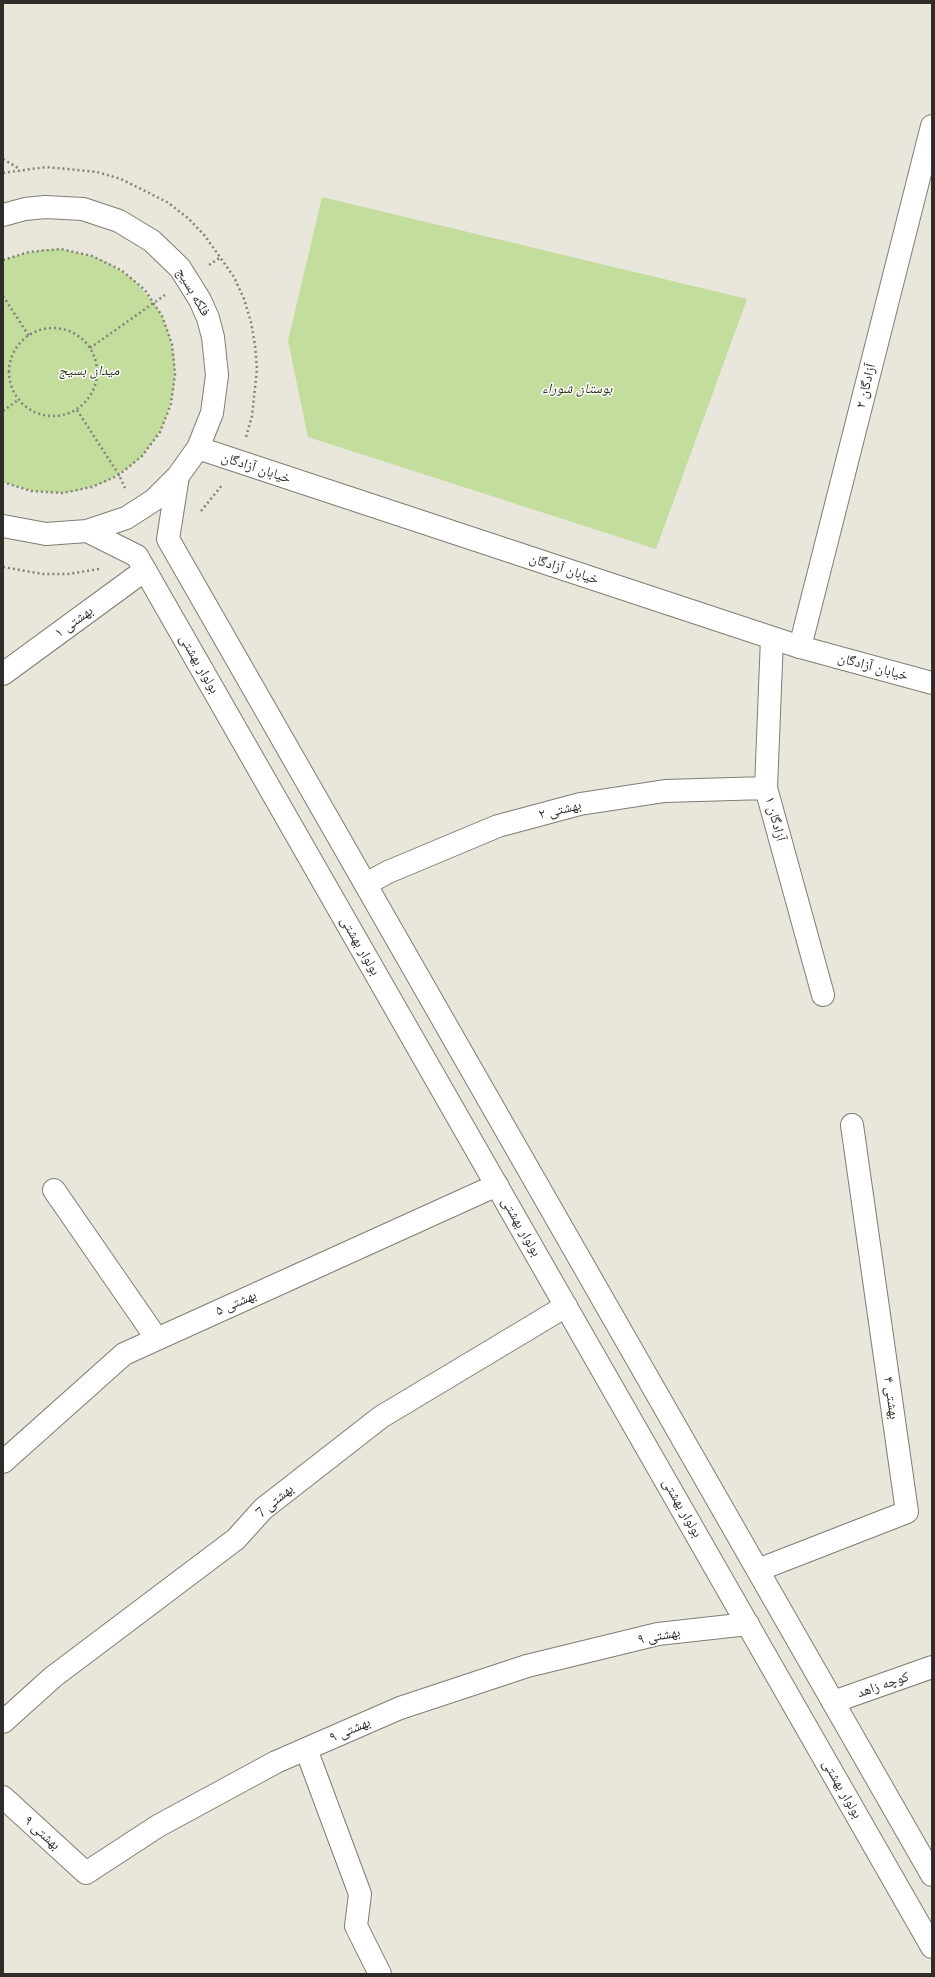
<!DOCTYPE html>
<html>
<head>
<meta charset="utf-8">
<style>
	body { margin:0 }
	#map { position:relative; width:935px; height:1977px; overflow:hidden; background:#e9e6db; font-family:Lora,serif }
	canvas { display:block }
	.frame { position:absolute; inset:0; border:4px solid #2e2d29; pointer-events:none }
</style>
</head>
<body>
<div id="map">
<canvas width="935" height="1977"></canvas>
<div class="frame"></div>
</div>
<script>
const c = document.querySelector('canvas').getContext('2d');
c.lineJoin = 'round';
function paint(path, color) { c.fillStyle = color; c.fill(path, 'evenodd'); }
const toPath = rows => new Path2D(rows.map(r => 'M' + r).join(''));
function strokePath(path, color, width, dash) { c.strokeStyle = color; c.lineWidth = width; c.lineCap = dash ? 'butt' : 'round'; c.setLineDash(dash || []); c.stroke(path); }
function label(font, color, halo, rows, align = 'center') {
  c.font = font + ' Lora,"Noto Naskh Arabic",serif'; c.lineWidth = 3; c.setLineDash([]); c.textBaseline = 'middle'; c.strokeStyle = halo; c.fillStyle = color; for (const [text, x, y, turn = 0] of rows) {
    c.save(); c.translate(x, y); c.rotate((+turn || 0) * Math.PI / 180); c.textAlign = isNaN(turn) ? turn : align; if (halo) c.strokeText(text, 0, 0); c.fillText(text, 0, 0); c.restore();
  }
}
const green = toPath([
	[322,197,747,299,656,549,308,437,288,341],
	[45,249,61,249,92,256,107,262,133,279,154,303,162,316,168,330,175,359,174,389,166,418,160,432,142,456,131,466,106,482,77,491,62,493,32,491,3,482,3,260,14,256]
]);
const path = toPath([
	[3,159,20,169],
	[3,173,46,167,97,172,121,179,167,202,188,218,205,236,234,277,244,299,251,322,255,345,257,369,252,416,246,437],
	[3,260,29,252,61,249,92,256,121,270,145,290,162,316,172,344,175,374,171,404,160,432,142,456,119,475,92,487,62,493,31,491,3,482],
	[209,265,221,257],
	[3,296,29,336],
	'9 372a44 44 0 1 1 88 0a44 44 0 1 1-88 0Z',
	[90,348,165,295],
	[77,410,119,475,125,488],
	[3,411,18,400],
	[201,511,223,484],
	[3,567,43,574,68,574,99,569]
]);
const minor = toPath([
	[772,638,766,788,823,995],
	[800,647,932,126],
	[3,674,145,570],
	[366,884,388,872,498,826,580,804,665,791,766,788],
	[54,1190,157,1339],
	[3,1462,124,1354,497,1185],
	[758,1570,907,1512,852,1125],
	[833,1702,932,1667],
	[3,1722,53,1677,236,1539,263,1509,381,1417,566,1306],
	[306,1749,360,1894,356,1926,380,1974],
	[3,1797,86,1873,158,1826,276,1762,400,1708,527,1666,658,1634,748,1624]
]);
const major = toPath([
	[3,215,25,209,45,207,83,209,119,221,152,241,180,268,200,300,208,318,213,337,217,375,212,413,198,448,178,476,154,500,126,518,87,531,46,534,3,526],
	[198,448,800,647,932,683],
	[178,476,168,539,932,1875],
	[87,531,137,556,932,1947]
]);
const streetNames = [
	["فلکه بسیج",193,292,60],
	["آزادگان ۲",866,386,-76],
	["خیابان آزادگان",256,468,18],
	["خیابان آزادگان",564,569,18],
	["بهشتی ۱",74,622,-36],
	["بولوار بهشتی",199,664,60],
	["خیابان آزادگان",873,667,15],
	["بهشتی ۲",560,810,-14],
	["آزادگان ۱",775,819,75],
	["بولوار بهشتی",360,946,60],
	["بولوار بهشتی",521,1227,60],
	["بهشتی ۵",236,1303,-24],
	["بهشتی ۴",891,1398,82],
	["بهشتی 7",275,1501,-40],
	["بولوار بهشتی",682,1508,60],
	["بهشتی ۹",659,1636,-10],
	["کوچه زاهد",883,1685,-19],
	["بهشتی ۹",350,1730,-23],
	["بولوار بهشتی",842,1789,60],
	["بهشتی ۹",42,1833,42]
];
const parkNames = [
	["میدان بسیج",89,371],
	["بوستان شوراء",577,389]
];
paint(green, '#c3dd9c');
strokePath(minor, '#7f7d73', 24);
strokePath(major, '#7f7d73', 24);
strokePath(path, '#84827b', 2.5, [2, 3]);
strokePath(minor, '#fff', 22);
strokePath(major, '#fff', 22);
label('14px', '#2e2d29', '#fff', streetNames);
label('italic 14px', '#26330d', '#fff', parkNames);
</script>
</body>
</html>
